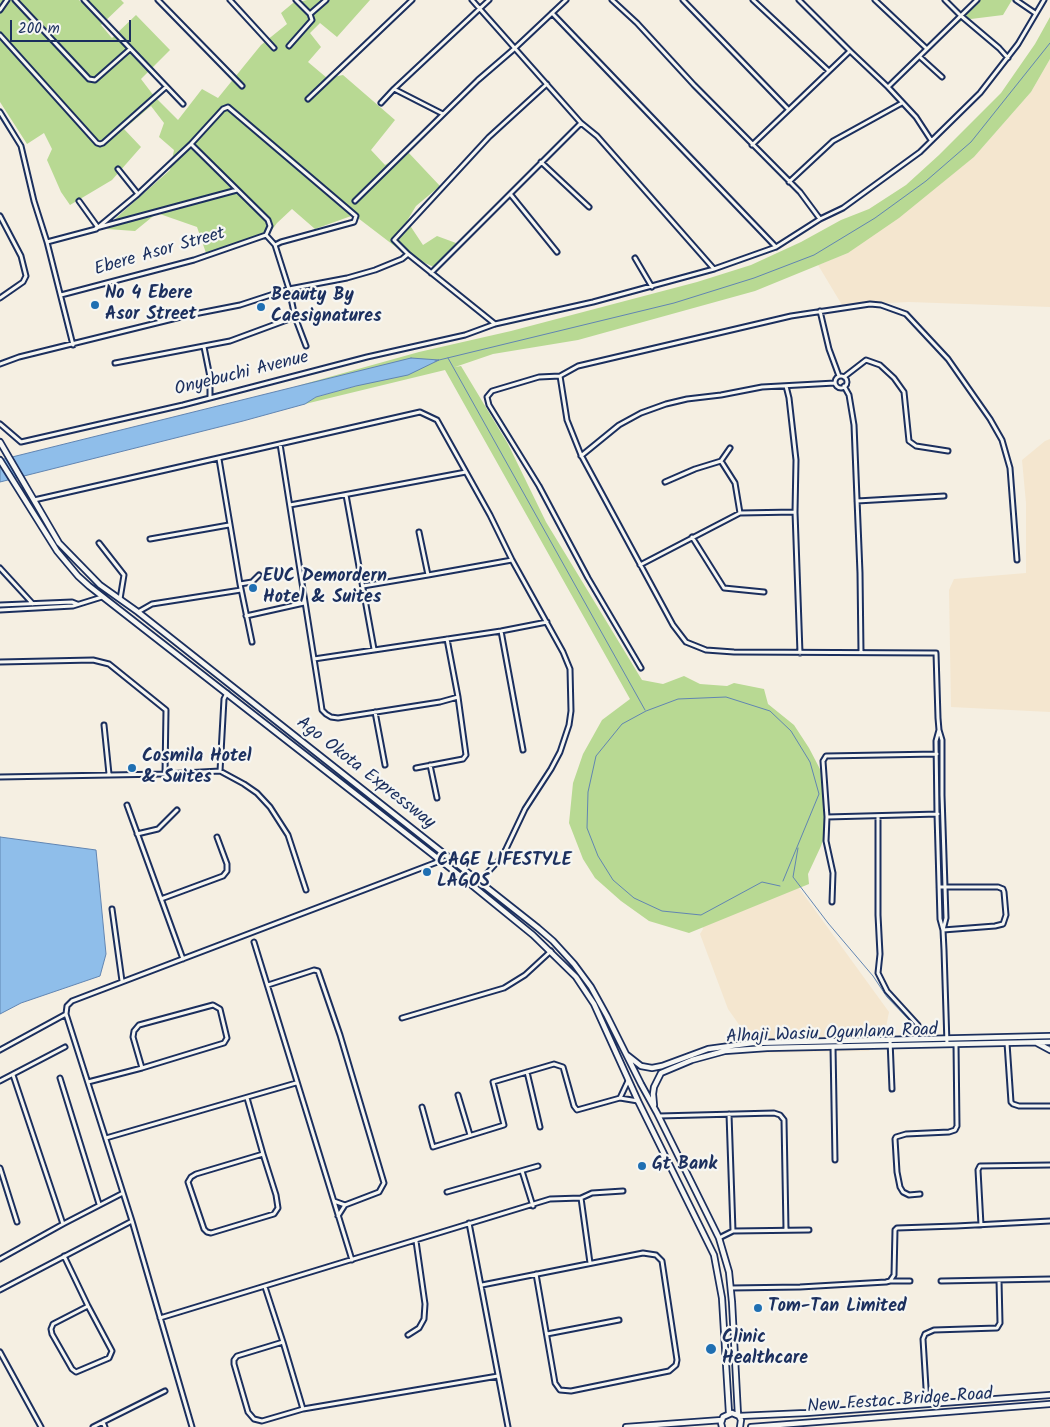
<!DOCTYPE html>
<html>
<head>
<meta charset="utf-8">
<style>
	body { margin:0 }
	#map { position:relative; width:1050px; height:1427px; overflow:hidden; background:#f5efe2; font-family:Kalam,sans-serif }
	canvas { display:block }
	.scale { position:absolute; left:10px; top:20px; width:121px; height:22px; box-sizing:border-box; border:2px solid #1b2f5e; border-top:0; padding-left:6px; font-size:15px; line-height:18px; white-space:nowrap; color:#1b2f5e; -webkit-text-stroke:4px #f6f6f2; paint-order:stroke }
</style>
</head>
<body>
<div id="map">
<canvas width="1050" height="1427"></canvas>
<div class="scale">200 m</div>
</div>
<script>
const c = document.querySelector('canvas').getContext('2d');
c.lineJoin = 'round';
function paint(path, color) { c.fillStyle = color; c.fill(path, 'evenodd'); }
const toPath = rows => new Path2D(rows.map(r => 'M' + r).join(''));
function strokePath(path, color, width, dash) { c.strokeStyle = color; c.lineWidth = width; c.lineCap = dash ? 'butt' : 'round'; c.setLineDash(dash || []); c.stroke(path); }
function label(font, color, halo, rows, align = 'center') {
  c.font = font + ' Kalam,sans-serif'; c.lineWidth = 4.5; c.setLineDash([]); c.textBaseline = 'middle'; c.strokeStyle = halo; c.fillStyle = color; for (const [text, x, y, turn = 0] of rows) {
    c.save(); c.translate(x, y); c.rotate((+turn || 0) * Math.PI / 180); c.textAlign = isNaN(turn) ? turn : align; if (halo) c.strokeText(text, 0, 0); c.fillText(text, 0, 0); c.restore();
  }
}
const built = toPath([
	[1050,59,1050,307,909,302,842,305,818,265,848,253,974,157,1031,92],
	[1050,439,1050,712,951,707,949,590,954,579,1026,573,1026,503,1022,460,1045,441],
	[776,880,799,888,889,1012,885,1032,869,1051,759,1053,728,1009,700,934,703,929,701,921]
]);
const green = toPath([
	[0,0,79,0,81,2,83,0,121,0,124,3,101,25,112,38,136,15,170,50,141,79,154,96,178,120,202,89,218,98,261,45,287,24,281,13,293,3,307,0,370,0,337,37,320,23,310,33,321,47,308,62,327,78,343,75,395,120,371,150,385,165,407,151,440,186,416,206,407,221,423,245,437,236,456,243,436,268,405,254,354,215,315,229,292,209,277,223,265,239,206,253,197,227,157,213,135,231,107,229,116,218,170,170,174,150,159,137,164,123,151,106,124,129,141,147,112,180,70,205,61,192,47,160,52,149,44,133,27,144,0,102],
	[979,0,1012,0,1003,15,963,20,932,43],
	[1050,17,1050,59,1031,92,974,157,899,218,848,253,755,291,578,340,493,354,455,367,461,366,508,444,546,522,642,680,663,684,684,676,700,684,727,686,734,683,764,689,768,704,794,725,809,748,821,771,830,820,821,846,808,874,809,884,689,933,649,921,621,901,595,878,583,859,569,823,573,783,583,754,602,720,630,699,445,370,305,404,316,397,356,386,337,377,297,386,419,352,511,331,697,282,751,265,801,242,841,220,869,209,906,185,939,155,1001,93,1035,44]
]);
const water = toPath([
	[411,358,439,360,408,375,356,386,316,397,305,404,243,421,0,482,0,460,411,358],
	[0,837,96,850,106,954,100,976,21,1003,0,1014,0,837]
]);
const stream = toPath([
	[448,358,645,710],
	[435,361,674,303,754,278,814,255,875,218,926,181,971,142,1050,43],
	[798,848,793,877,828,923,873,976,887,997,911,1022],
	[780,886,762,882,701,915,662,911,634,898,613,880,598,856,587,828,588,792,596,756,622,724,646,711,678,699,726,697,770,711,791,731,810,762,819,794,783,881]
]);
const street = toPath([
	[15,0,89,79,95,80,130,49],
	[84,0,183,104],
	[158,0,242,86],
	[230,0,274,48],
	[472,0,581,123,597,136,714,269],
	[612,0,637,23,694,85,800,192,820,219],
	[683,0,788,109],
	[753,0,829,71],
	[799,0,850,51,888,87,916,117,931,140],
	[875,0,926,48],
	[945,0,960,15,999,48,1008,58],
	[1016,0,1035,13],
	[0,10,7,0],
	[552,13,776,247],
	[310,14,326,0],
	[0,35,97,143,100,144,103,143,166,87],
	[289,46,312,20,310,14,296,0],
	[920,57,942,77],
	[888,87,977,0],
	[394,89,489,0],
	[308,99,412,0],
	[381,103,394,89,443,114],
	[0,112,21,146,34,201,47,242,73,345],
	[191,144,268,220,270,226,266,235,275,245,289,289,295,317,306,346],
	[752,145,850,51],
	[541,162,589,207],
	[118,169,138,194],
	[789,182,833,141,902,103],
	[511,195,557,252],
	[79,201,97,226],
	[355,201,478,80,514,49,566,0],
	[0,216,21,256,26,276,23,282,0,298],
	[96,228,237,190],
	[47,242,96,229,138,194,191,144,223,109,228,107,356,216,354,222,281,242,275,245],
	[635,258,652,287],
	[431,273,581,123],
	[61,295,194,260,266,235],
	[820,311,829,349,839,376],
	[495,324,408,254,394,240,489,137,547,84],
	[204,347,210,377,210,397],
	[115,363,230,341,295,317],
	[0,364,19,357,189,315,240,305,289,289,347,278,375,270,402,259,408,254],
	[560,376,567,420,581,455,673,625,686,642,706,650,734,652,936,653,938,718,939,730,942,740,942,795,946,918,943,930],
	'835 382a6 6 0 1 1 12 0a6 6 0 1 1-12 0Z',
	[844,377,866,360,880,365,894,378,904,392,909,441,916,446,948,451],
	[786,386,789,398,796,460,795,512,800,653],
	[844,386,849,395,854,425,860,573,861,652],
	[0,424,21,442,183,405,367,357,465,335,495,324,593,302,714,269,776,247,820,219,843,208,920,152,980,93,1018,44,1044,0],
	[280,444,321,703,322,710,326,714,331,717,338,718,440,702,458,697,447,639],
	[581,456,619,425,641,413,666,404,687,399,721,395,762,387,835,383],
	[219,459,240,584,252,642],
	[721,461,735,483,740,513],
	[665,482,695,469,721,461,730,448],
	[346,495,374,649],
	[34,500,420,412,437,420,490,515,512,560,563,652,570,669,571,711,569,725,560,752,551,769,525,809,506,849,500,859,479,882],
	[857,501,944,496],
	[290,505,466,472],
	[419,532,428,575,512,560],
	[692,537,724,588,764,592],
	[150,539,229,525],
	[99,543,124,575,120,599],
	[640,565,740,513,795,512],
	[0,568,33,604],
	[240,584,252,582,259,575],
	[363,586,428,575],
	[0,605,72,602,77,604],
	[0,610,73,606,102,597],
	[138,612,152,604,241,590],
	[246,616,304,603],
	[501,631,523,750],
	[314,659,501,631,547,622],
	[0,662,93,660,109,664,166,710,165,774],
	[641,668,588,578,539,486,489,405,487,397,492,391,539,377,560,376,578,366,791,316,870,304,881,305,906,314,948,359,990,419,1002,440,1010,468,1017,560],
	[227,693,224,699,220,771,244,784,257,793,270,807,288,835,306,890],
	[375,712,385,765],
	[104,725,109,774],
	[939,730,936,741,937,814,940,919,943,930,944,950,947,1044],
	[430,765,437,798],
	[416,768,463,759,466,755,458,697],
	[0,777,165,774,220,771],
	[127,805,183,959],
	[878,816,878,915,880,954,878,973,887,991,918,1025,916,1039],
	[827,817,823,761,826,756,937,754],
	[137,834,158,829,177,810],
	[939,887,998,887,1003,889,1004,892,1006,915,1003,924,995,926,943,930],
	[161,899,223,876,227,871,227,864,217,837],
	[832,902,833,873,826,841,827,817,938,814],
	[112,909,122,981],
	[254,942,352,1260],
	[268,985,314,970,318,971,340,1035,384,1183,379,1192,345,1205,338,1216],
	[402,1018,504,988,525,975,551,951],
	[890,1040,892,1089],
	[1007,1043,1011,1102,1013,1104,1019,1106,1050,1106],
	[833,1047,835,1160],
	[0,1050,66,1014],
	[527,1072,540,1127],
	[13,1075,63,1224],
	[60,1078,99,1204],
	[0,1081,65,1047],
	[88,1082,142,1068,224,1043,227,1038,220,1009,213,1005,139,1025,134,1031,133,1037,142,1068],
	[458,1095,470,1135],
	[247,1098,263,1154],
	[620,1098,628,1081],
	[422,1107,433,1147,504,1125,493,1082,554,1064,563,1067,574,1106,577,1110,620,1098,638,1101],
	[729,1114,733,1231],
	[659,1116,774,1113,780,1115,784,1120,786,1229],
	[106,1138,296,1083],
	[263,1154,276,1195,278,1208,274,1214,211,1233,207,1232,204,1229,188,1182,191,1177,196,1174,263,1154],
	[0,1168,17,1222],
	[522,1171,533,1206],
	[447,1192,538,1166],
	[920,1194,909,1195,903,1192,900,1187,897,1172,895,1139,896,1137,906,1134,949,1132,955,1130,957,1126,956,1044],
	[581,1198,590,1263],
	[334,1201,345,1205],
	[469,1223,508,1427],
	[981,1225,978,1170,980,1166,1050,1165],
	[719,1238,733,1231,809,1230],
	[64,1256,88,1306,112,1351,109,1358,76,1372,72,1369,52,1334,51,1329,53,1324,88,1306],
	[0,1259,63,1224,123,1193],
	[891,1281,910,1281],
	[941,1281,1050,1279],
	[482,1285,643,1253,656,1255,662,1261,677,1360,676,1365,669,1371,571,1391,560,1390,555,1383,536,1274],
	[265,1287,283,1342,303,1409,262,1421,254,1419,248,1412,234,1364,234,1360,237,1356,283,1342],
	[731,1288,800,1287,886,1282,890,1281,894,1275,895,1230,897,1228,956,1226,1050,1221],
	[0,1290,132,1221],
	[160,1318,550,1199,581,1198,592,1193,623,1191],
	[547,1334,619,1320],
	[408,1335,419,1328,424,1319,425,1304,416,1241],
	[0,1352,41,1427],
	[927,1404,923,1339,925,1334,934,1330,997,1328,1000,1323,999,1280],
	[303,1409,498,1376],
	[103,1422,105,1427],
	[93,1427,165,1391],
	[192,1427,132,1221,66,1014,67,1006,72,1001,440,861]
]);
const secondary = toPath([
	[0,442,59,543,100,585,138,612,538,928,553,941,574,964,591,987,607,1016,641,1084,657,1113,719,1238,729,1272,732,1302,738,1415],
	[0,460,57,551,78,576,89,586,468,882,533,935,576,977,594,1004,638,1101,714,1255,722,1298,729,1413],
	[1037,1043,1050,1050],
	[627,1055,641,1066,652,1068,662,1066,708,1049,752,1043,1050,1036],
	[654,1105,653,1094,654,1087,661,1073,692,1060,725,1051,767,1048,1050,1042],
	[739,1416,806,1413,1050,1395],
	[626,1427,722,1420],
	[722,1427,721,1423,723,1417,732,1413,739,1416,741,1420,740,1427],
	[751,1427,1050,1404]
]);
const markers = [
	[95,305,5,"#1f6fb2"],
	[261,307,5,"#1f6fb2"],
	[253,588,5,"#1f6fb2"],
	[132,768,5,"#1f6fb2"],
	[427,872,5,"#1f6fb2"],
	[642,1166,5,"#1f6fb2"],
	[758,1308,5,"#1f6fb2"],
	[711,1349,6,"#1f6fb2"]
];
const streetNames = [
	["Ebere Asor Street",160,253,-16],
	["Onyebuchi Avenue",242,375,-14],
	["Ago Okota Expressway",365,774,38],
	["Alhaji Wasiu Ogunlana Road",832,1035,-2],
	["New Festac Bridge Road",900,1402,-4]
];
const poiNames = [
	["No 4 Ebere",105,295],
	["Asor Street",105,316],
	["Beauty By",271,297],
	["Caesignatures",271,318],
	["EUC Demordern",263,578],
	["Hotel & Suites",263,599],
	["Cosmila Hotel",142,758],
	["& Suites",142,779],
	["CAGE LIFESTYLE",437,862],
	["LAGOS",437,883],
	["Gt Bank",652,1166],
	["Tom-Tan Limited",768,1308],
	["Clinic",722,1339],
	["Healthcare",722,1360]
];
paint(built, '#f4e6cf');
paint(green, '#b8d993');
paint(water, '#8fbeea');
strokePath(water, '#6185b2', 1);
strokePath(stream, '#6185b2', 1);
strokePath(street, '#1b2f5e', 7);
strokePath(secondary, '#1b2f5e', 8);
strokePath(street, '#f6f6f2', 3);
strokePath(secondary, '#f6f6f2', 4.5);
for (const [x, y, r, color] of markers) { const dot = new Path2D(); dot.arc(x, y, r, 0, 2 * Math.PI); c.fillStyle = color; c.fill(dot); strokePath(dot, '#f6f6f2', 2); }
label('18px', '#1b2f5e', '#f6f6f2', streetNames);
label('bold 18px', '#1b2f5e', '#f6f6f2', poiNames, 'left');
</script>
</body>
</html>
